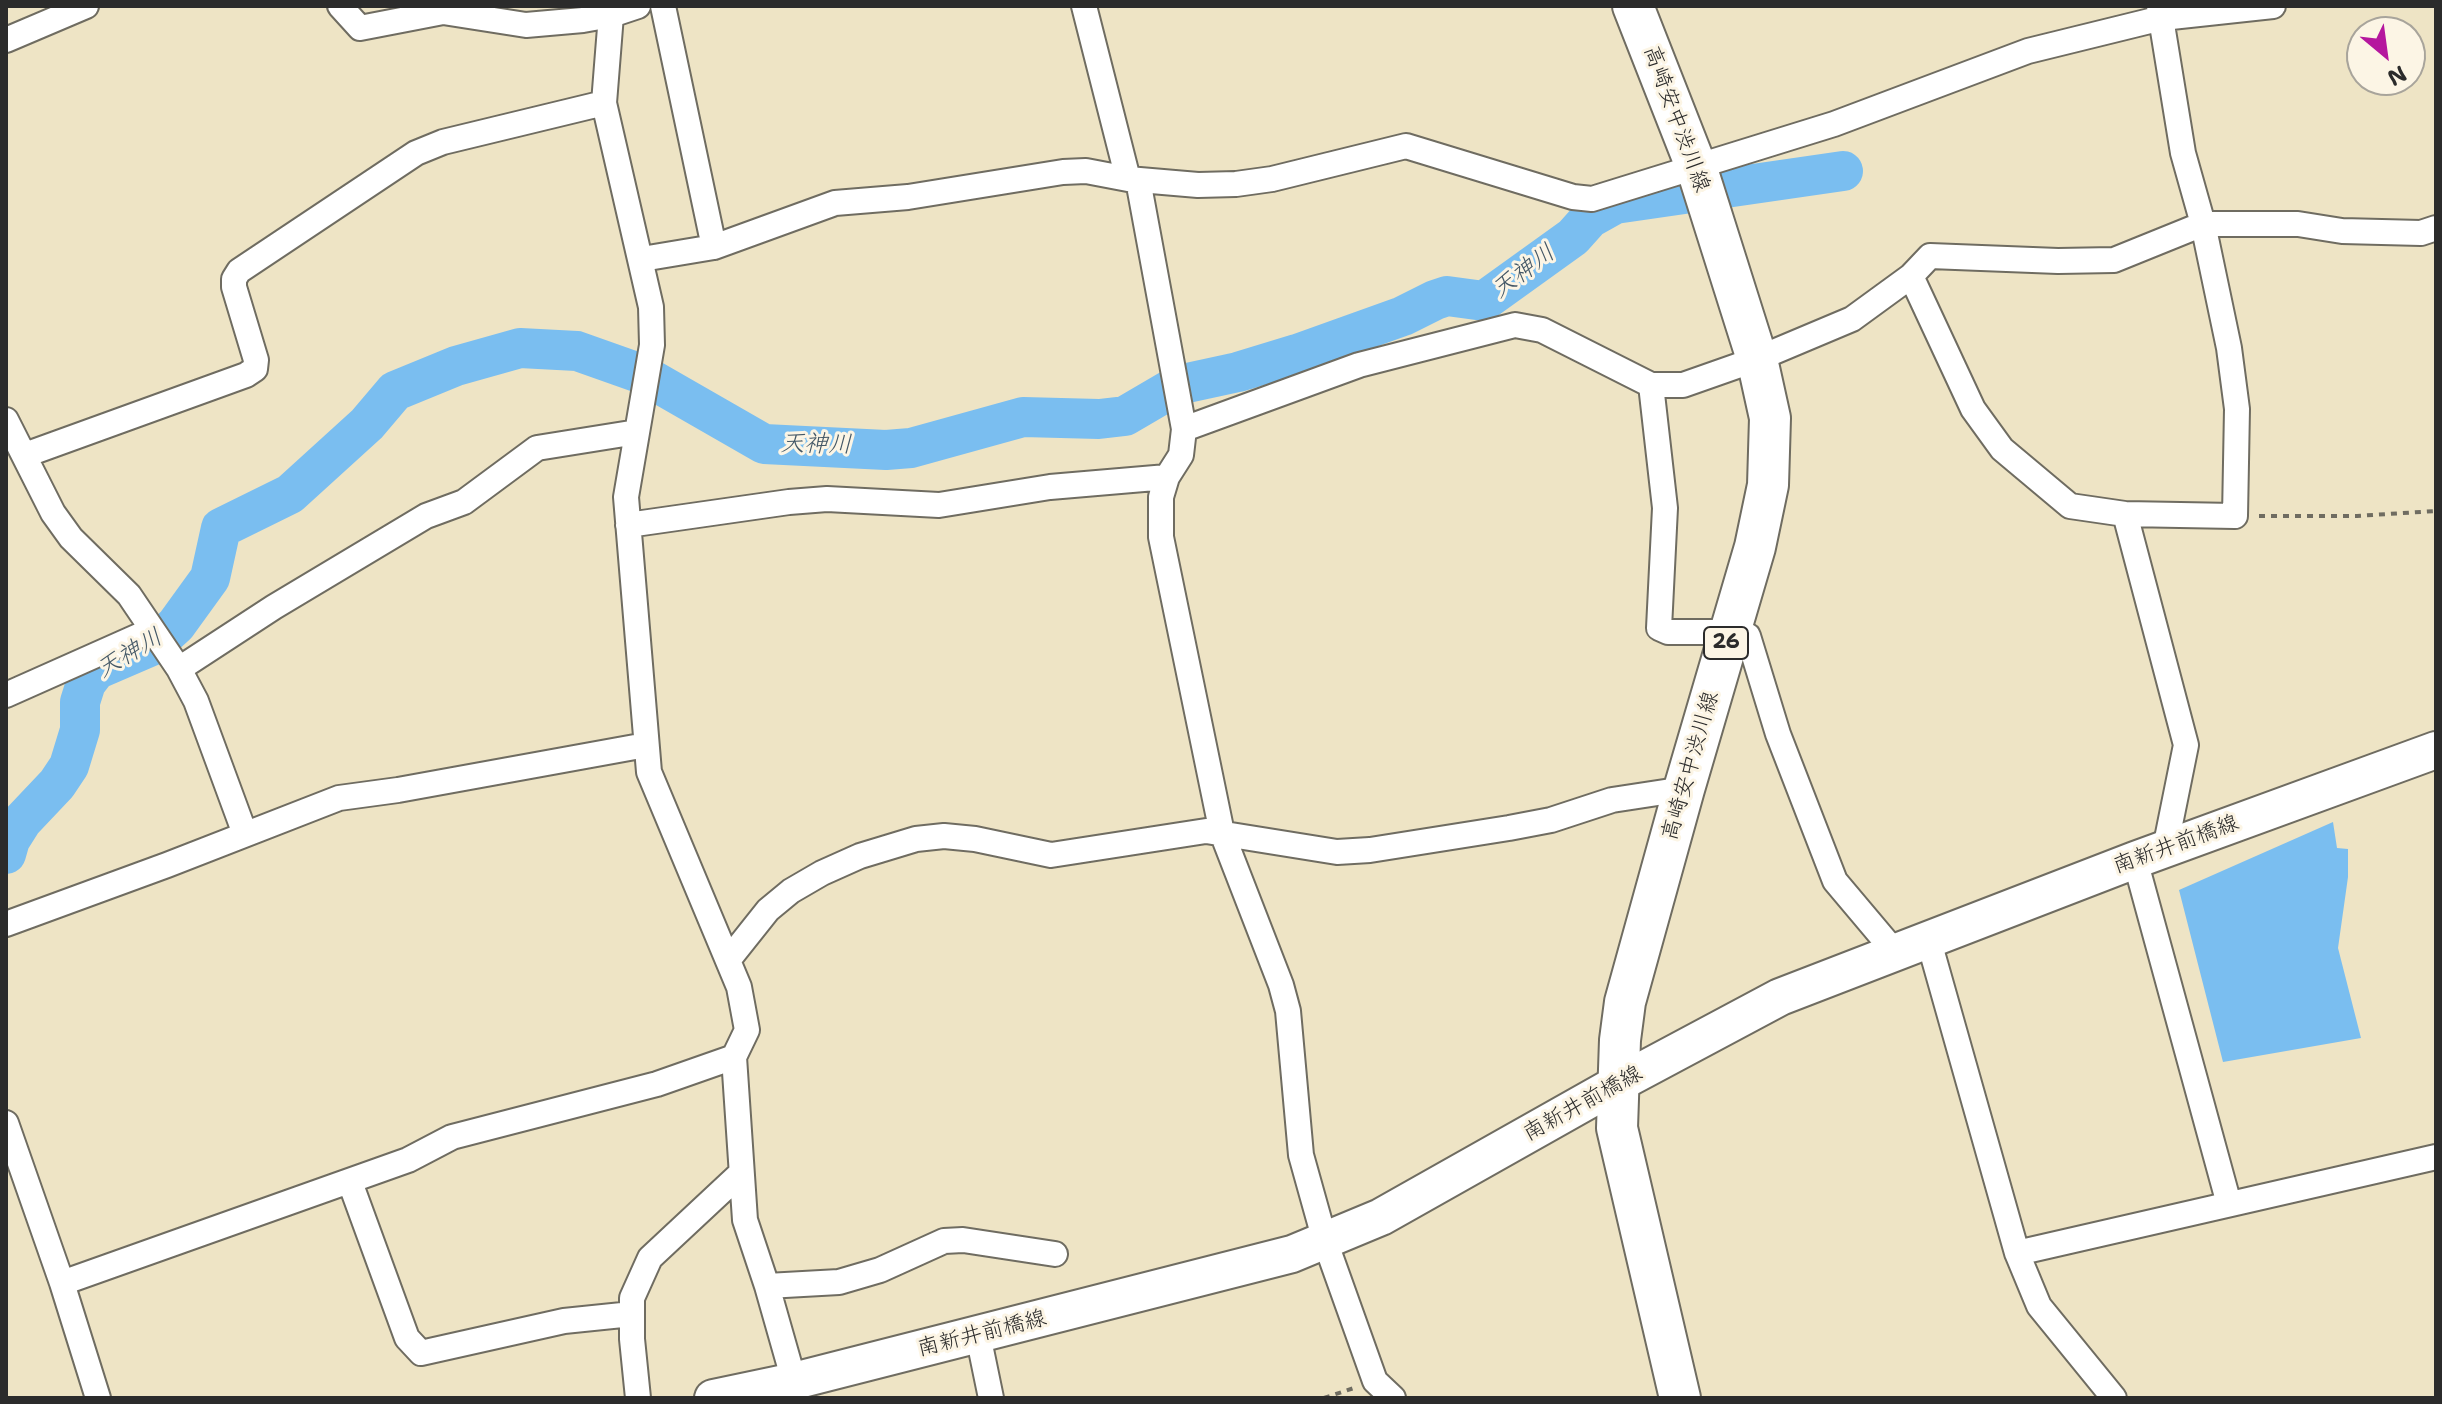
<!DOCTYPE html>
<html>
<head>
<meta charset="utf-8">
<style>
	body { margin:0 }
	#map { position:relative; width:2442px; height:1404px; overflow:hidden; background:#eee4c5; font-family:"Shantell Sans",sans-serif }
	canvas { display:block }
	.frame { position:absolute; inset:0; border:8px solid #2b2b2b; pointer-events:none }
	.north { position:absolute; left:2346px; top:16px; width:80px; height:80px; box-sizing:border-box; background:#fcf5e5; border:2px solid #a8a49b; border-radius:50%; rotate:151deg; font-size:22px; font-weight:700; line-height:32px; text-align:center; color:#2b2b2b }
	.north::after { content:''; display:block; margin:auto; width:28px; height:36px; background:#b5179e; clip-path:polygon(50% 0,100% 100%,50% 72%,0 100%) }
</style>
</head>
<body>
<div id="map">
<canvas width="2442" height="1404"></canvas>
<div class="frame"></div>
<div class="north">N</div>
</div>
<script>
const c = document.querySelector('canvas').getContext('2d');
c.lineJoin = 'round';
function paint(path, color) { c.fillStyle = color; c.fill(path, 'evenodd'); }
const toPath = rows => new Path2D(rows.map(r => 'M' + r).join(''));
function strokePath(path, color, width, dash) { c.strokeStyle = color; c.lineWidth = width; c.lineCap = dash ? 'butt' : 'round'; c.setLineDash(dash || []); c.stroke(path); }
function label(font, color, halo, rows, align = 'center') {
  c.font = font + ' "Shantell Sans","Klee One",sans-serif'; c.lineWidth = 6; c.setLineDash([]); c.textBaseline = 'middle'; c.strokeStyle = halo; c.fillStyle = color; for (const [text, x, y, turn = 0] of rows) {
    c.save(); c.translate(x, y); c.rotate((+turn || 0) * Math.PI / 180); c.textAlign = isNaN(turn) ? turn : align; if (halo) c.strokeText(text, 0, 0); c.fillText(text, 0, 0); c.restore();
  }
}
const water = toPath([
	[2333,822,2337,848,2348,849,2348,877,2338,948,2361,1038,2223,1062,2179,890]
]);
const river = toPath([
	[6,854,10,840,22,821,57,784,69,766,80,730,80,702,86,683,96,670,154,645,176,625,210,578,221,528,290,494,367,424,395,391,456,366,520,348,577,351,642,374,764,444,886,450,911,448,1023,417,1099,419,1125,416,1178,385,1238,372,1297,354,1403,316,1435,300,1447,296,1484,301,1573,237,1590,218,1615,204,1843,171]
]);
const path = toPath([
	[2259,516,2357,516,2436,511],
	[1324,1398,1354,1388]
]);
const minor = toPath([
	[340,6,360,28,443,12,526,25,583,20,611,15,638,6],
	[663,6,714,247],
	[1084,6,1128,179],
	[611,15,604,103,651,307,652,345,626,497,649,772,739,987,747,1030,734,1057,745,1220,767,1286,794,1381],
	[6,40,86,6],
	[1138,180,1184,429,1181,455,1167,477,1161,497,1161,537,1222,833,1281,985,1288,1011,1301,1155,1325,1241,1375,1381,1393,1398],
	[642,259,714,247,835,203,908,197,1063,172,1086,171,1128,179,1198,185,1236,184,1272,179,1406,146,1573,197,1592,199,1834,124,2028,51,2162,18,2273,6],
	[1911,276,1973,409,2002,449,2070,506,2125,514,2235,516,2237,409,2229,348,2203,224,2183,153,2159,6],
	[1651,385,1665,508,1659,628,1668,632,1729,632,1748,636,1778,734,1835,881,1894,951],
	[6,420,53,513,71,538,129,595,179,669,196,701,245,834],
	[1184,429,1359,365,1515,325,1542,330,1651,385,1683,385,1757,359,1852,319,1911,276,1930,256,2058,261,2114,260,2203,224,2298,224,2342,231,2421,233,2436,228],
	[25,455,246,375,255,369,256,360,234,287,234,279,239,271,416,153,443,142,604,103],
	[2125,514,2186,745,2165,849],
	[628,525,789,502,827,499,939,505,1050,487,1167,477],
	[179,669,274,607,426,516,464,502,537,448,637,432],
	[6,695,152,630],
	[2135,860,2229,1204],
	[6,924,167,865,339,798,398,790,646,745],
	[1928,938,2017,1253,2039,1306,2114,1398],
	[729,959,768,910,791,891,822,873,860,856,916,839,944,836,975,839,1051,855,1206,831,1337,852,1370,850,1509,828,1551,820,1612,800,1684,789],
	[6,1123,62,1283,98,1398],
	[350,1182,407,1338,421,1353,564,1321,632,1314],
	[2017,1253,2436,1157],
	[62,1283,408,1160,452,1137,657,1084,734,1057],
	[767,1286,839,1282,880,1270,944,1241,963,1240,1055,1254],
	[978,1335,991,1398],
	[638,1398,632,1339,632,1298,650,1258,740,1174]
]);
const secondary = toPath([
	[713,1398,794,1381,1292,1254,1381,1217,1617,1084,1780,997,2135,860,2436,750]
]);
const primary = toPath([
	[1633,6,1697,169,1757,359,1770,418,1768,485,1755,547,1684,789,1625,1002,1620,1040,1617,1128,1680,1398]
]);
const shields = [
	[1726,643,44]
];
const shieldNames = [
	["26",1726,643]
];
const streetNames = [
	["高崎安中渋川線",1676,119,70],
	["高崎安中渋川線",1691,766,-74],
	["南新井前橋線",2176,845,-20],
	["南新井前橋線",1583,1104,-29],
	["南新井前橋線",982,1334,-14]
];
const waterNames = [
	["天神川",1524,272,-37],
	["天神川",816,445,1],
	["天神川",130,654,-31]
];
paint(water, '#7abef0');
strokePath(river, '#7abef0', 40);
strokePath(minor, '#6f6c61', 28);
strokePath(secondary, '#6f6c61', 40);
strokePath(primary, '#6f6c61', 44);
strokePath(path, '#6f6c61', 4, [6, 6]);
strokePath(minor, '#fff', 24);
strokePath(secondary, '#fff', 36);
strokePath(primary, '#fff', 40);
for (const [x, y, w] of shields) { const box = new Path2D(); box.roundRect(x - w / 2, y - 16, w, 32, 6); c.fillStyle = '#fcf5e5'; c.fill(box); strokePath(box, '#2b2b2b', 2); }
label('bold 20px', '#2b2b2b', null, shieldNames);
label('22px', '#2b2b2b', '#fcf5e5', streetNames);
label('italic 24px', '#435766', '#fcf5e5', waterNames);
</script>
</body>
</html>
